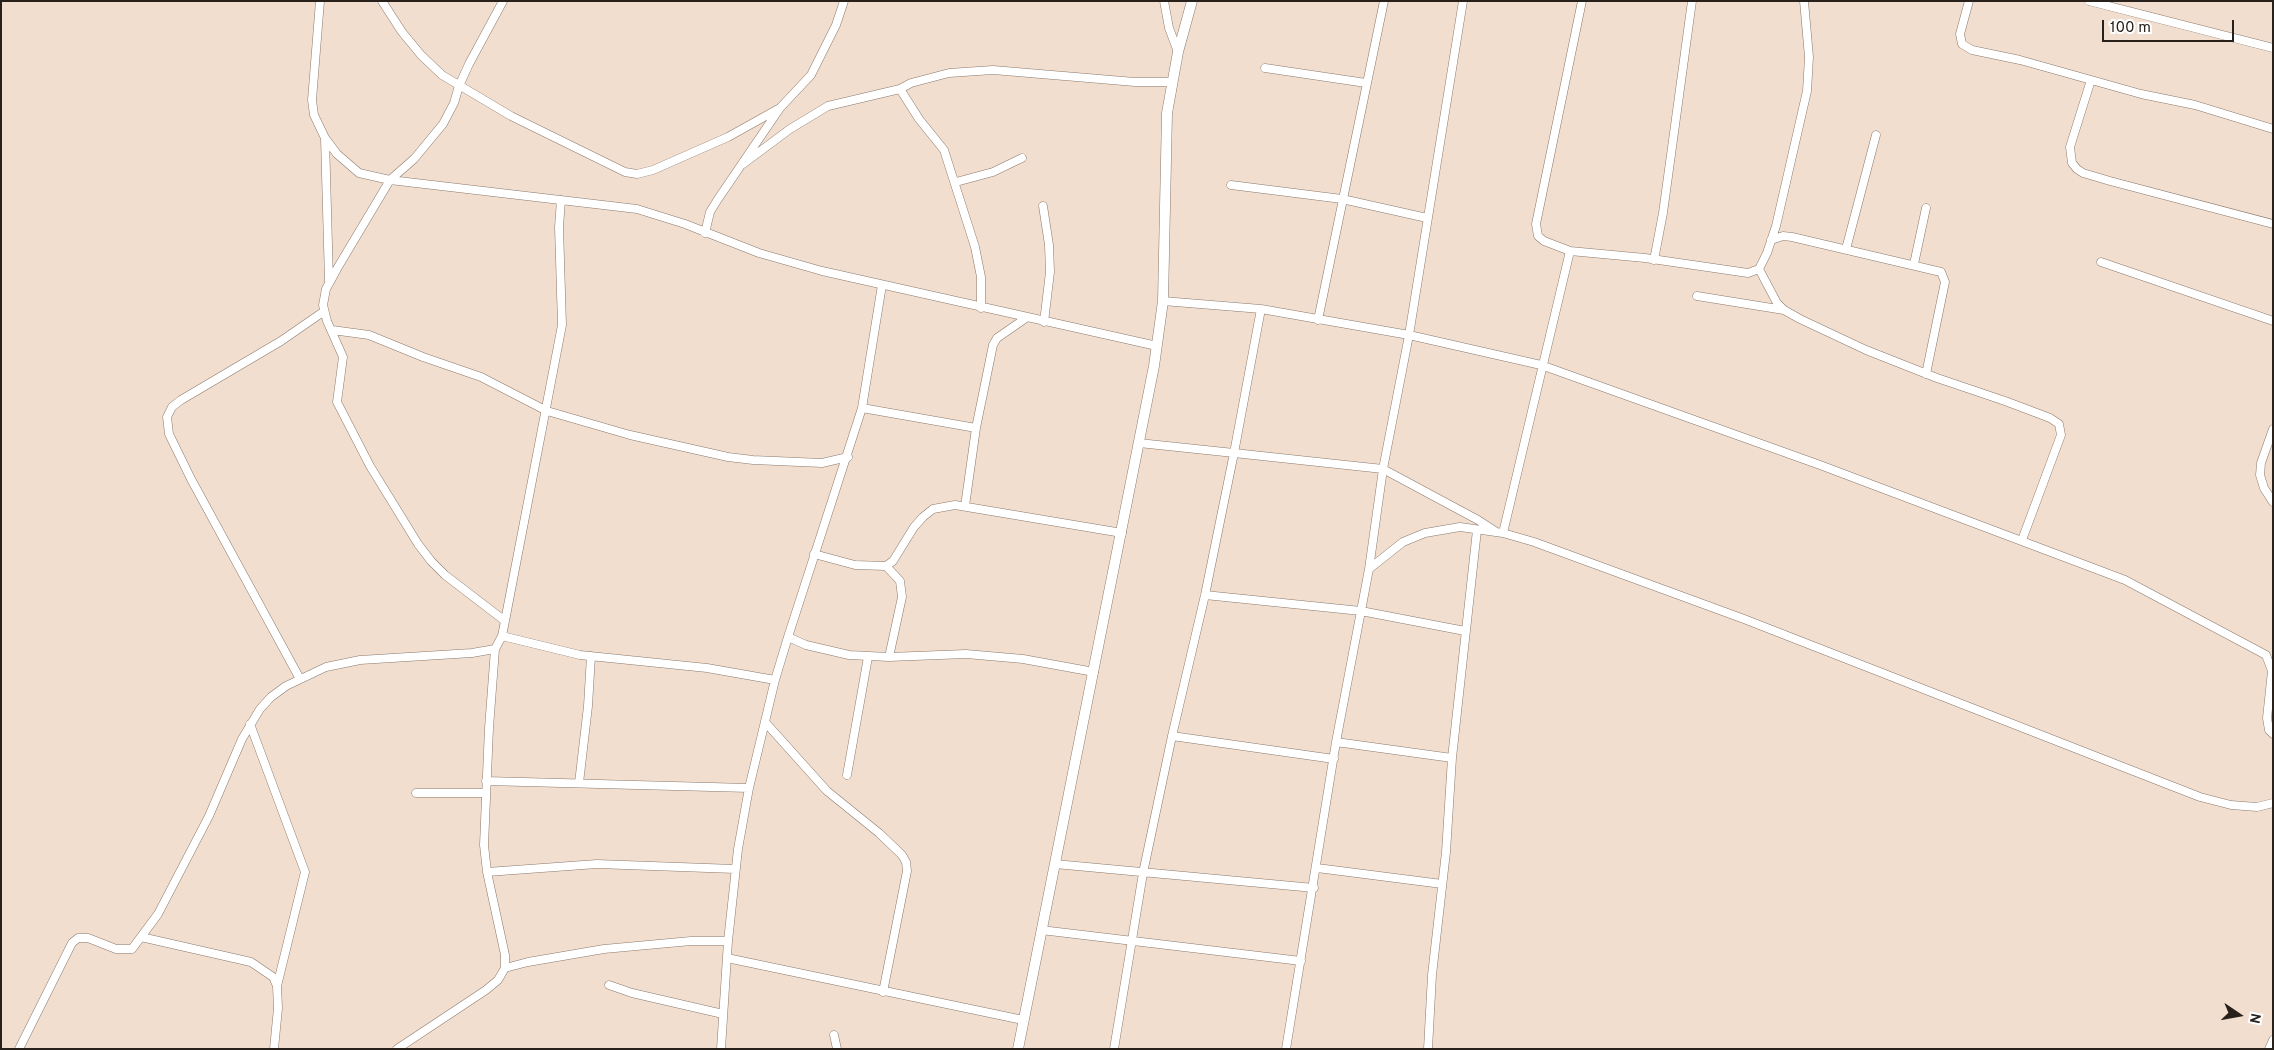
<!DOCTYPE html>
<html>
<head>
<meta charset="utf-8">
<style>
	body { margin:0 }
	#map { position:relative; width:2274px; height:1050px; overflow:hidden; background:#f1decf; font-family:Overpass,sans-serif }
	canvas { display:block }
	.frame { position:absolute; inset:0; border:2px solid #27201b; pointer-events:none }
	.north { position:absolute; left:2214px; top:990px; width:50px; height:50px; -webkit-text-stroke:4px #fff; paint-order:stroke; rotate:102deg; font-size:14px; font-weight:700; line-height:20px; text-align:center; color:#27201b }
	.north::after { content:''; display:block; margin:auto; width:18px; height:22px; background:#27201b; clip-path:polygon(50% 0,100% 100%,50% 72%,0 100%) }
	.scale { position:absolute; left:2102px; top:20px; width:132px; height:22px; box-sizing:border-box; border:2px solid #27201b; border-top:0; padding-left:6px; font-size:15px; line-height:18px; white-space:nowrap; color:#27201b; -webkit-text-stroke:4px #fff; paint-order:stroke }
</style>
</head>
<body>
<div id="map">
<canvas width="2274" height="1050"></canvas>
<div class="frame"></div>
<div class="north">N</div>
<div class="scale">100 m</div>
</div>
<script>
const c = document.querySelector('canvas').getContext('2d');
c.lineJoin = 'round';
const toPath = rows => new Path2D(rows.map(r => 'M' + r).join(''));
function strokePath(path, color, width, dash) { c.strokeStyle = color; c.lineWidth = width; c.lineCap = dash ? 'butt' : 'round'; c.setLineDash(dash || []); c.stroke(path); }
const minor = toPath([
	[320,1,312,100,314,115,325,138,337,154,359,173,390,180,637,209,685,224,759,253,822,271,1157,346],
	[382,1,402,32,421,55,442,75,511,116,625,172,637,174,653,170,728,137,780,108],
	[503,1,469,64,459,86,454,103,443,124,414,159,390,180,338,267,326,289,323,305,327,321,343,357,337,402,370,466,418,544,431,561,445,575,505,621],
	[1164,1,1169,28,1178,52],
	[1582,1,1536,224,1538,236,1544,241,1570,251,1645,258,1748,273,1759,269,1767,253,1776,226,1807,91,1809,57,1804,1],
	[1969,1,1960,34,1962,44,1972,50,2020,60,2141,94,2195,105,2273,129],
	[2089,1,2273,48],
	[1265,68,1366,83],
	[2091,80,2070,147,2072,163,2077,169,2083,173,2110,181,2273,224],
	[900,89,919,119,944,150,975,247,981,277,981,308],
	[325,138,329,281],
	[743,164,790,129,828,106,900,89,911,83,949,73,993,70,1135,82,1171,82],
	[956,182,993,172,1022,158],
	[1231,185,1342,199,1427,218],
	[1043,206,1049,245,1050,272,1044,322],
	[705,233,710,212,718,199,780,108,811,75,836,25,844,1],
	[1771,240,1783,236,1792,237,1941,272,1945,282,1926,374],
	[1846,249,1876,135],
	[1654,260,1663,213,1692,1],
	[2101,262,2273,321],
	[1914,264,1926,208],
	[1759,269,1777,303,1784,310,1800,319,1866,350,1937,378,2005,401,2050,418,2059,424,2061,435,2022,540],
	[1697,296,1784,310],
	[1163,301,1261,309,1409,335,1541,365,1820,465,2125,580,2266,655,2272,671,2267,718,2269,730,2273,734],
	[1318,320,1384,1],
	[332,330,369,335,423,357,481,377,547,411,630,435,728,457,753,460,822,463,848,457],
	[862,408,976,428],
	[2273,429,2261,463,2260,475,2264,488,2273,502],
	[1139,443,1234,453,1261,309],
	[965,506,976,428,993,345,997,338,1026,318],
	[1503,533,1570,251],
	[814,554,855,565,886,566,893,561,914,527,923,517,933,509,955,505,1122,533],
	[886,566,900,581,902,597,889,657],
	[1369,569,1383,469,1478,520,1495,531],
	[1205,595,1361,611,1465,631],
	[502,636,580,655,707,668,775,680],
	[788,637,806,645,849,655,889,657,966,654,1023,659,1094,672],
	[300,679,191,479,169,434,167,417,172,407,181,400,281,341,323,312],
	[765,722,827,791,879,833,902,855,906,862,907,871,883,992],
	[250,724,305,872,277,986],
	[1172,736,1205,595,1234,453,1383,469,1409,335,1463,1],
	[1336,742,1452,758],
	[847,775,868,657],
	[486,781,749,788],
	[579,783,588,706,591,656],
	[416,793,485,793],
	[1055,864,1314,888],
	[1317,868,1442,884],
	[487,872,597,864,735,869],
	[1041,930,1301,961],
	[141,937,251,962,273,977,277,986,278,1008,274,1049],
	[727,958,1023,1020],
	[505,968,528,962,604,949,691,941,728,941],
	[609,985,632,993,723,1014],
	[834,1035,837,1049],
	[19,1049,72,943,78,938,88,938,116,949,132,949,158,914,209,816,242,739,260,709,271,697,286,686,326,667,360,660,472,653,495,649],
	[397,1049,486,990,498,980,505,968,505,955,487,872,484,845,489,728,495,649,502,636,505,621,562,325,559,227,561,200],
	[721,1049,728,941,738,849,749,788,775,680,788,637,862,408,882,285],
	[1114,1049,1143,873,1172,736,1334,759],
	[1286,1049,1336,742,1369,569,1403,542,1425,533,1460,527,1503,533,1534,542,1744,619,2200,797,2231,805,2257,807,2273,803],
	[1428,1049,1432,975,1446,852,1452,758,1477,530],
	[2269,1049,2273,1040]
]);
const tertiary = toPath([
	[1018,1049,1154,366,1163,301,1167,113,1178,52,1192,1]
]);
strokePath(minor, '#8a796c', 9);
strokePath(tertiary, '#8a796c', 11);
strokePath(minor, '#fff', 8);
strokePath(tertiary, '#fff', 10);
</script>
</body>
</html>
